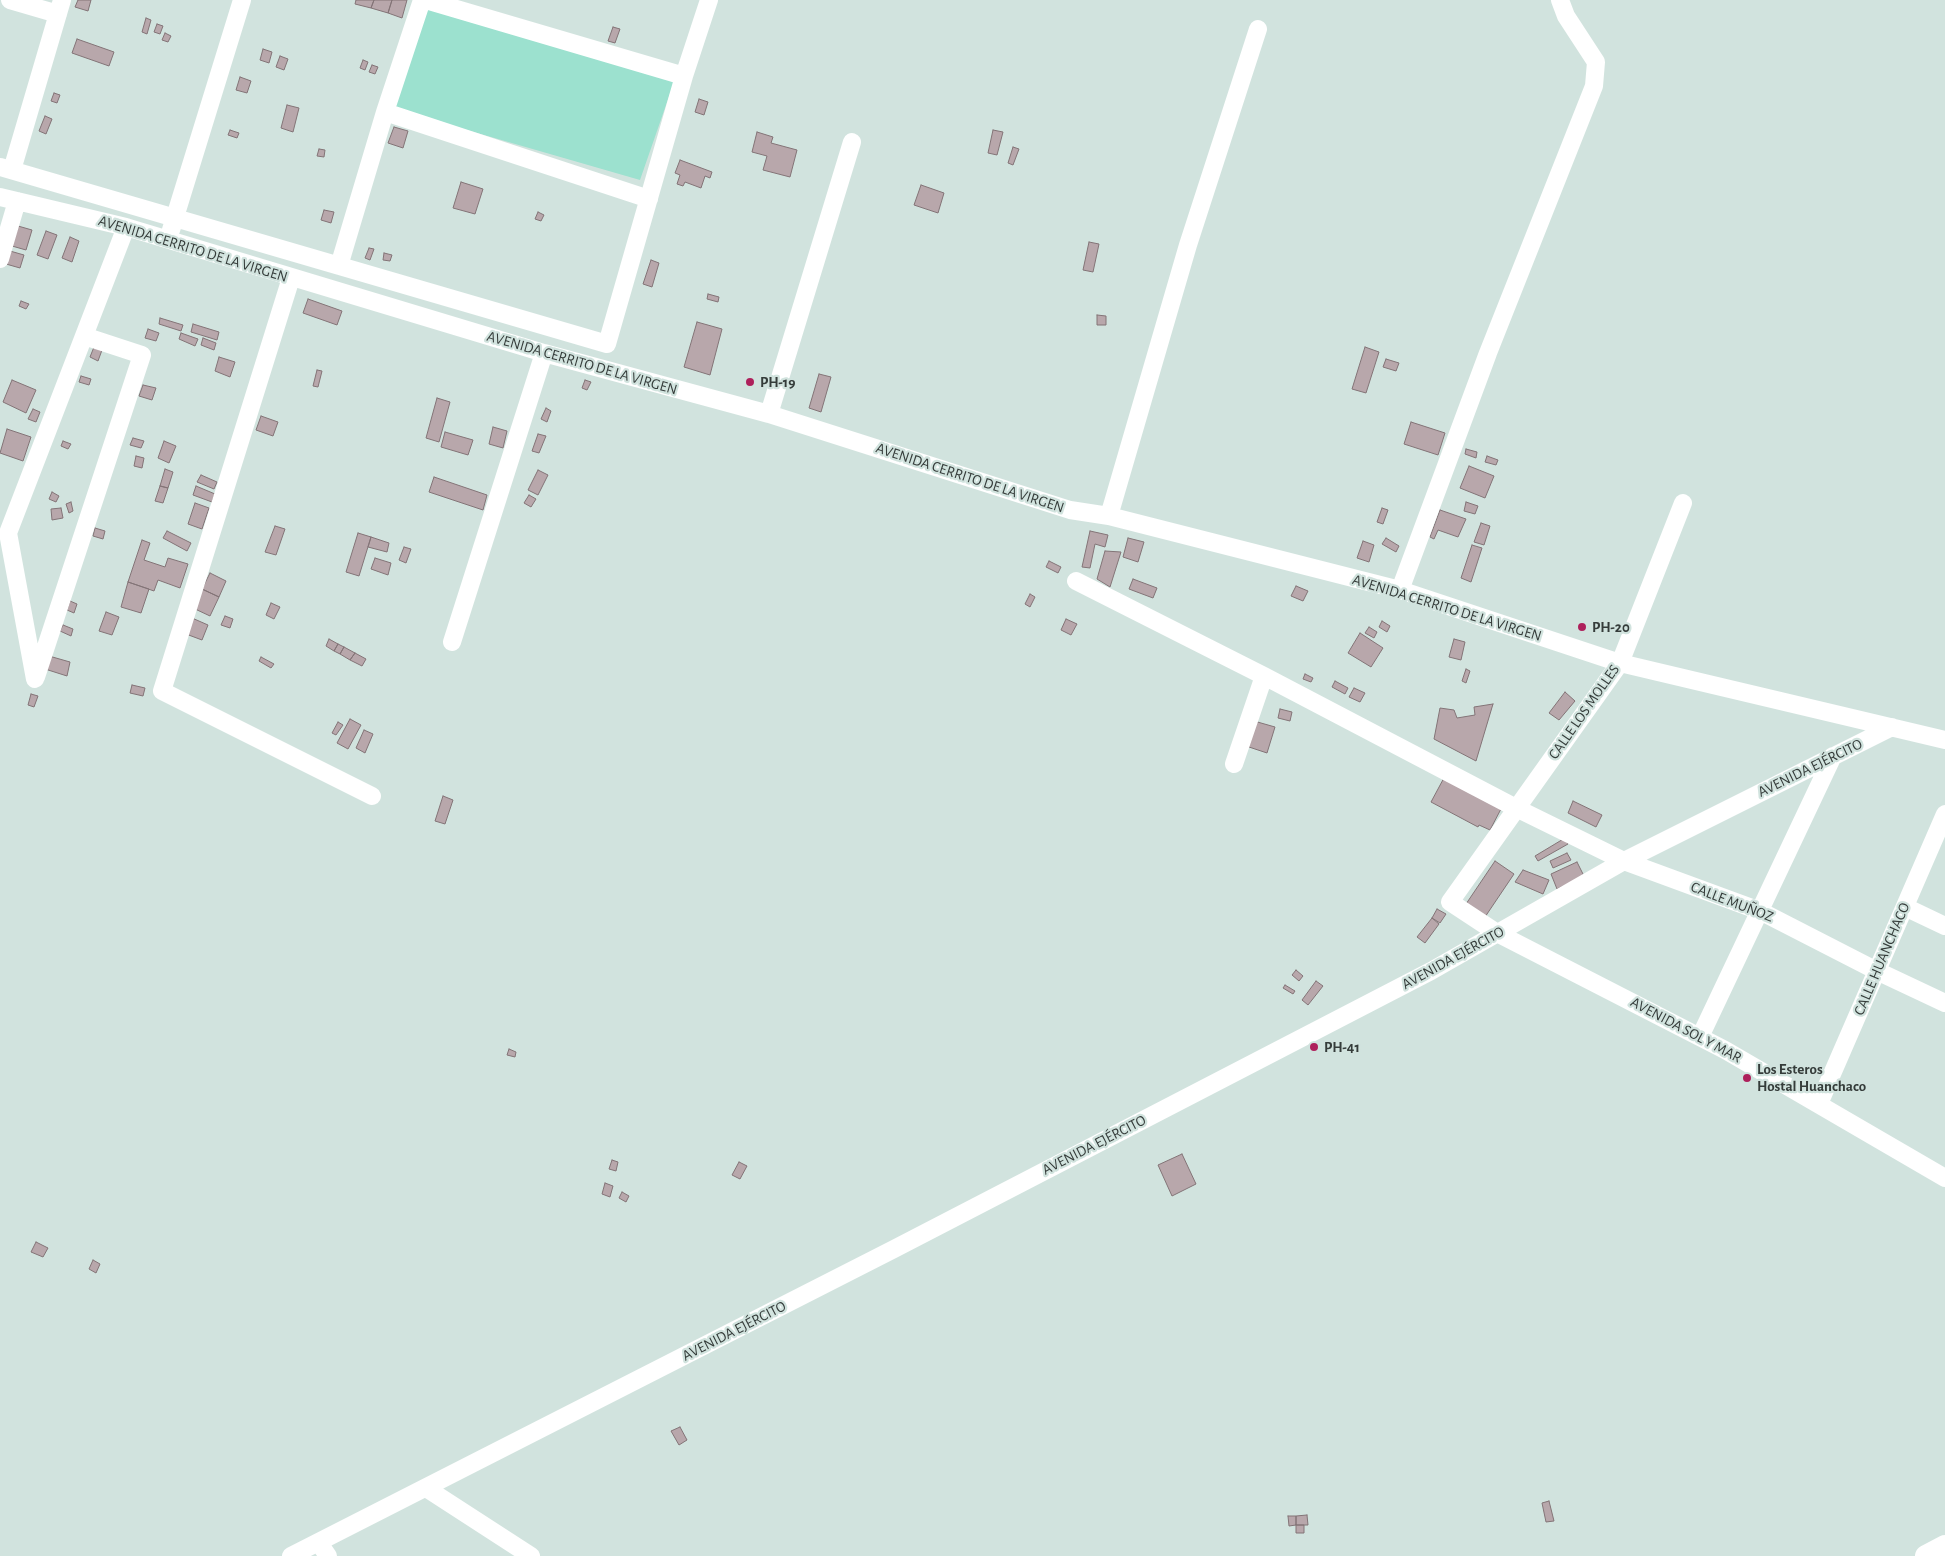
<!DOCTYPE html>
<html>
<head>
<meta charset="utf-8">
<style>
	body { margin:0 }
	canvas { display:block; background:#d1e3de }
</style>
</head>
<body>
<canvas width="1945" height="1556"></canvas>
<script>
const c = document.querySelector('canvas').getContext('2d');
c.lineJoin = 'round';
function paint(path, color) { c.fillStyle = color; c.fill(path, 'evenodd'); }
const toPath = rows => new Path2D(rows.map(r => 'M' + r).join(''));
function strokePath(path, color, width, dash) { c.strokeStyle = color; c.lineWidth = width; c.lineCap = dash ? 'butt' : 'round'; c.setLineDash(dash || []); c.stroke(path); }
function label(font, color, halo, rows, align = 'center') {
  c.font = font + ' "Alegreya Sans",sans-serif'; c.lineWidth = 4.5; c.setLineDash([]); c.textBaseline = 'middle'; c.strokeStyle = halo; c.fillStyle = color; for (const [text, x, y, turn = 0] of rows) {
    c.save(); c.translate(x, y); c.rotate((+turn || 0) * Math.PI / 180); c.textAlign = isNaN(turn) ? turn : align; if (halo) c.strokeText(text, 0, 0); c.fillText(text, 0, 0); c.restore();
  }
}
const green = toPath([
	[429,6,674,82,640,180,394,109]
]);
const building = toPath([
	[78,0,91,0,88,11,75,7,78,0],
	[356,0,374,0,371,8,355,4,356,0],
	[374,0,392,0,388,13,371,8,374,0],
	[392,0,407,0,402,18,388,13,392,0],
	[146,18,151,20,147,34,142,32,146,18],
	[157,24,163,26,160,34,154,32,157,24],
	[613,27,620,29,615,43,608,41,613,27],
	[165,33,171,36,168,42,162,40,165,33],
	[77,39,114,52,109,66,72,53,77,39],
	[263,49,272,52,269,63,260,60,263,49],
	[280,56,288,59,284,70,276,67,280,56],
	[363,60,368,62,365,70,360,68,363,60],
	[372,65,378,67,375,74,369,72,372,65],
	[240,77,251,81,247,93,236,90,240,77],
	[54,93,60,95,57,103,51,101,54,93],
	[699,99,708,102,704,115,695,112,699,99],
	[287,105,299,108,293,132,281,128,287,105],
	[45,116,52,119,46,134,39,131,45,116],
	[394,127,408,131,403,148,388,143,394,127],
	[230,130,239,133,237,138,228,135,230,130],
	[993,130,1003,132,997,155,988,153,993,130],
	[757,132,773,137,771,143,797,150,790,177,763,170,767,156,752,152,757,132],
	[1013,147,1019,149,1013,165,1008,163,1013,147],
	[319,149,325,150,324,157,317,156,319,149],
	[680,160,712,172,710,178,705,176,701,188,685,182,683,186,677,184,680,175,675,173,680,160],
	[461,182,483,189,475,214,453,208,461,182],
	[921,185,944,193,938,213,914,205,921,185],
	[324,210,334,212,331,223,321,220,324,210],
	[538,212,544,215,541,221,535,219,538,212],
	[18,226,32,230,26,250,12,246,18,226],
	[46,231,57,235,48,259,37,255,46,231],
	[70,237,79,241,72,262,62,258,70,237],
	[1089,242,1099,244,1093,272,1083,270,1089,242],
	[369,248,374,249,370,260,365,258,369,248],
	[10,251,24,255,20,268,6,264,10,251],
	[384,253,392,255,390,261,383,260,384,253],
	[651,260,659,263,652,287,643,284,651,260],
	[708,294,719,297,718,302,707,299,708,294],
	[308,299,342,311,337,325,303,313,308,299],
	[21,301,29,304,26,309,19,306,21,301],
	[1097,315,1106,316,1106,325,1097,325,1097,315],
	[160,318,183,325,181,331,159,324,160,318],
	[697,322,722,329,710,375,684,367,697,322],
	[193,324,219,332,217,340,191,332,193,324],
	[148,329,159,333,156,341,145,338,148,329],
	[181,333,198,339,195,346,179,339,181,333],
	[203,338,216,343,214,350,201,345,203,338],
	[94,347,102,350,98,361,90,357,94,347],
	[1365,347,1379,352,1366,393,1352,389,1365,347],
	[219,357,235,362,230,377,215,371,219,357],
	[1386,359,1399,363,1396,371,1383,367,1386,359],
	[317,370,322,371,318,387,313,386,317,370],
	[819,374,831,377,821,412,809,408,819,374],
	[81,376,91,379,89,385,79,382,81,376],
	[12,380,36,390,26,413,3,402,12,380],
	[585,380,591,382,587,390,582,388,585,380],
	[143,385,156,388,152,400,139,396,143,385],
	[437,398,450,402,439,442,426,438,437,398],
	[546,408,551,411,547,422,541,419,546,408],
	[33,409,40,412,36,422,28,419,33,409],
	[261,416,278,422,273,436,256,430,261,416],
	[1411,422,1445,433,1438,455,1404,444,1411,422],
	[493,427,507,431,503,448,489,444,493,427],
	[7,429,31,437,23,461,0,453,7,429],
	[445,432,473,440,468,455,441,447,445,432],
	[538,434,546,436,539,453,532,451,538,434],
	[133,438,144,441,141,448,130,445,133,438],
	[63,441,71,444,68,449,61,446,63,441],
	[164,441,176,446,169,463,158,458,164,441],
	[1466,449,1477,452,1476,458,1465,454,1466,449],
	[136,456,144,458,142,468,134,466,136,456],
	[1487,456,1498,460,1496,465,1485,462,1487,456],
	[1469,466,1494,476,1485,498,1460,488,1469,466],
	[165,469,173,472,168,488,160,486,165,469],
	[538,470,548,475,538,495,528,490,538,470],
	[201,475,217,482,214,489,197,482,201,475],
	[434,477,487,495,483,510,429,492,434,477],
	[160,486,168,488,163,503,155,501,160,486],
	[196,486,215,494,212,502,193,495,196,486],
	[52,492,59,496,56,502,49,499,52,492],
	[529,495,536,499,531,507,524,503,529,495],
	[71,502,73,511,69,513,66,504,71,502],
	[1466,502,1478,506,1475,514,1464,511,1466,502],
	[195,503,209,508,202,529,188,524,195,503],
	[61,508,63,518,52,520,51,509,61,508],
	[1382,508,1388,510,1383,524,1377,522,1382,508],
	[1440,510,1466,519,1458,537,1438,530,1434,539,1430,537,1440,510],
	[1481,523,1490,526,1484,545,1474,542,1481,523],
	[275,526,285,529,276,555,265,552,275,526],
	[95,528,105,531,103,539,93,536,95,528],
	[167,531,191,543,187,551,163,538,167,531],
	[1090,531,1108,535,1105,547,1095,544,1090,568,1082,567,1090,531],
	[358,533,371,537,359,576,346,572,358,533],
	[371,537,389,543,387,552,368,547,371,537],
	[1128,538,1144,542,1138,562,1123,557,1128,538],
	[1386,538,1399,546,1396,552,1382,544,1386,538],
	[142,540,150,543,144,560,165,567,168,558,188,564,180,588,158,580,154,591,128,582,142,540],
	[1363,541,1374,545,1369,562,1357,558,1363,541],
	[1472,545,1482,548,1471,582,1461,578,1472,545],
	[404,547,411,549,406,563,399,560,404,547],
	[1105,551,1121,552,1110,587,1097,579,1105,551],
	[375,558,391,563,388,575,371,569,375,558],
	[1049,561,1061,567,1058,573,1046,567,1049,561],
	[210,573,226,581,219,597,202,589,210,573],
	[1133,579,1157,588,1153,598,1129,589,1133,579],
	[128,582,149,589,141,613,121,607,128,582],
	[1296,586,1308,591,1303,601,1291,596,1296,586],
	[202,589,219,597,210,616,193,608,202,589],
	[1030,594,1035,597,1030,607,1025,604,1030,594],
	[70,601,77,604,74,613,67,610,70,601],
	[271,603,280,607,274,619,266,615,271,603],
	[106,612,119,617,112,635,99,631,106,612],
	[225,616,233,619,230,628,221,625,225,616],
	[192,618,208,625,202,640,186,634,192,618],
	[1066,619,1077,624,1071,635,1061,630,1066,619],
	[1382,621,1390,626,1387,632,1379,627,1382,621],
	[63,625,73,629,71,636,60,631,63,625],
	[1369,627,1377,632,1374,638,1365,633,1369,627],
	[1360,633,1383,648,1371,667,1348,653,1360,633],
	[329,639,338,644,334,651,326,646,329,639],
	[1454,639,1465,642,1461,660,1449,657,1454,639],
	[338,644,344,647,340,654,334,651,338,644],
	[344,647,355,653,350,660,340,654,344,647],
	[355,653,366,659,362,666,350,660,355,653],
	[49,656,70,662,67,676,45,669,49,656],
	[261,657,274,664,271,668,259,661,261,657],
	[1466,669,1470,671,1466,683,1462,681,1466,669],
	[1305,674,1313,678,1311,682,1303,679,1305,674],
	[1335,681,1348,688,1345,694,1332,687,1335,681],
	[132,685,145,688,143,696,130,693,132,685],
	[1354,688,1365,693,1360,702,1349,697,1354,688],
	[1565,692,1575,701,1559,720,1549,713,1565,692],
	[31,694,38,696,34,707,28,705,31,694],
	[1493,704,1476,761,1434,739,1440,708,1454,710,1457,718,1475,715,1474,707,1493,704],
	[1280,709,1292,712,1290,721,1278,718,1280,709],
	[350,719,361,725,348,749,337,743,350,719],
	[1254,721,1275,727,1267,753,1246,746,1254,721],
	[338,722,343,725,336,735,332,733,338,722],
	[364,730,373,734,365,753,356,748,364,730],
	[1445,776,1502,807,1490,830,1479,825,1478,827,1431,802,1445,776],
	[443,796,453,800,445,824,435,821,443,796],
	[1573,801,1602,815,1596,827,1568,813,1573,801],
	[1565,838,1568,844,1538,861,1535,856,1565,838],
	[1567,853,1571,860,1553,868,1550,861,1567,853],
	[1495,861,1514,874,1485,917,1466,904,1495,861],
	[1577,862,1584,876,1557,889,1551,874,1577,862],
	[1523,870,1549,880,1543,894,1515,882,1523,870],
	[1437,909,1446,914,1440,923,1432,918,1437,909],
	[1432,918,1439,924,1425,943,1417,937,1432,918],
	[1296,970,1303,976,1299,981,1292,975,1296,970],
	[1316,981,1323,986,1308,1005,1302,1000,1316,981],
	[1285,985,1295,991,1293,994,1283,988,1285,985],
	[509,1049,516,1052,515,1057,507,1055,509,1049],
	[1182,1154,1196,1184,1172,1196,1158,1165,1182,1154],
	[612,1160,618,1162,616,1171,609,1169,612,1160],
	[739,1162,747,1166,740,1179,732,1175,739,1162],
	[605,1183,613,1186,610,1197,602,1194,605,1183],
	[622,1192,629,1196,626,1202,619,1198,622,1192],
	[36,1242,48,1248,43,1257,31,1252,36,1242],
	[93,1260,100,1264,96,1273,89,1269,93,1260],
	[680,1427,687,1440,679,1445,671,1431,680,1427],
	[1549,1501,1554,1521,1546,1522,1542,1503,1549,1501],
	[1307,1515,1308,1525,1296,1525,1296,1516,1307,1515],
	[1288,1516,1296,1516,1296,1525,1289,1526,1288,1516],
	[1296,1525,1304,1525,1304,1533,1296,1533,1296,1525]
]);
const minor = toPath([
	[10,0,58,14],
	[426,0,684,76],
	[385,112,649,199],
	[0,167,607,344,684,76,709,0],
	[12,170,62,0],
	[0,197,126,227,544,353,769,414,1070,510,1109,516,1400,590,1620,663,1945,740],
	[171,230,242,0],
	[0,259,17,201],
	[339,266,385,112,422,0],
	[291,278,162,691,372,796],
	[769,414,852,142],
	[1683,503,1620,663,1450,902,1497,933,1725,1050,1945,1178],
	[1109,516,1188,245,1258,29],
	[1076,581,1264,676,1516,808,1624,861,1760,911,1877,971,1945,1003],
	[1400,590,1488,353,1594,86,1596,62,1566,16,1560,0],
	[452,642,544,353],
	[36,677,142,355,84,336],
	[35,679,8,533,126,227],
	[1234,764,1264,676],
	[1905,907,1945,926],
	[1700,1037,1833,756],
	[1819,1104,1945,814],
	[426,1488,531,1556],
	[319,1543,328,1556],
	[291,1556,894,1249,1431,971,1624,861,1892,727]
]);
const major = toPath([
	[1926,1556,1945,1546]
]);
const markers = [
	[750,382,5,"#ae205b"],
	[1582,627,5,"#ae205b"],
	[1314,1047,5,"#ae205b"],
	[1747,1078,5,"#ae205b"]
];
const streetNames = [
	["AVENIDA CERRITO DE LA VIRGEN",193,249,17],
	["AVENIDA CERRITO DE LA VIRGEN",582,363,16],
	["AVENIDA CERRITO DE LA VIRGEN",970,478,18],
	["AVENIDA CERRITO DE LA VIRGEN",1447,608,17],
	["CALLE LOS MOLLES",1584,712,-55],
	["AVENIDA EJÉRCITO",1810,768,-26],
	["CALLE MUÑOZ",1732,902,21],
	["AVENIDA EJÉRCITO",1453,958,-29],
	["CALLE HUANCHACO",1882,959,-67],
	["AVENIDA SOL Y MAR",1686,1030,28],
	["AVENIDA EJÉRCITO",1094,1145,-27],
	["AVENIDA EJÉRCITO",734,1331,-27]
];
const poiNames = [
	["PH-19",760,382],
	["PH-20",1592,627],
	["PH-41",1324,1047],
	["Los Esteros",1757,1069],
	["Hostal Huanchaco",1757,1086]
];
paint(green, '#9ce1cf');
paint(building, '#b8a7ab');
strokePath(building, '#837477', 1);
strokePath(minor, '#fff', 18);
strokePath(major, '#fff', 22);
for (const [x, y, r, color] of markers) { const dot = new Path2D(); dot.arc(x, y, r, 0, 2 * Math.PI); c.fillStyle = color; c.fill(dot); strokePath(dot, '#d1e3de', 2); }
label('15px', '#353c3a', '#d1e3de', streetNames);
label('bold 15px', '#353c3a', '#d1e3de', poiNames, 'left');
</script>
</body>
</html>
